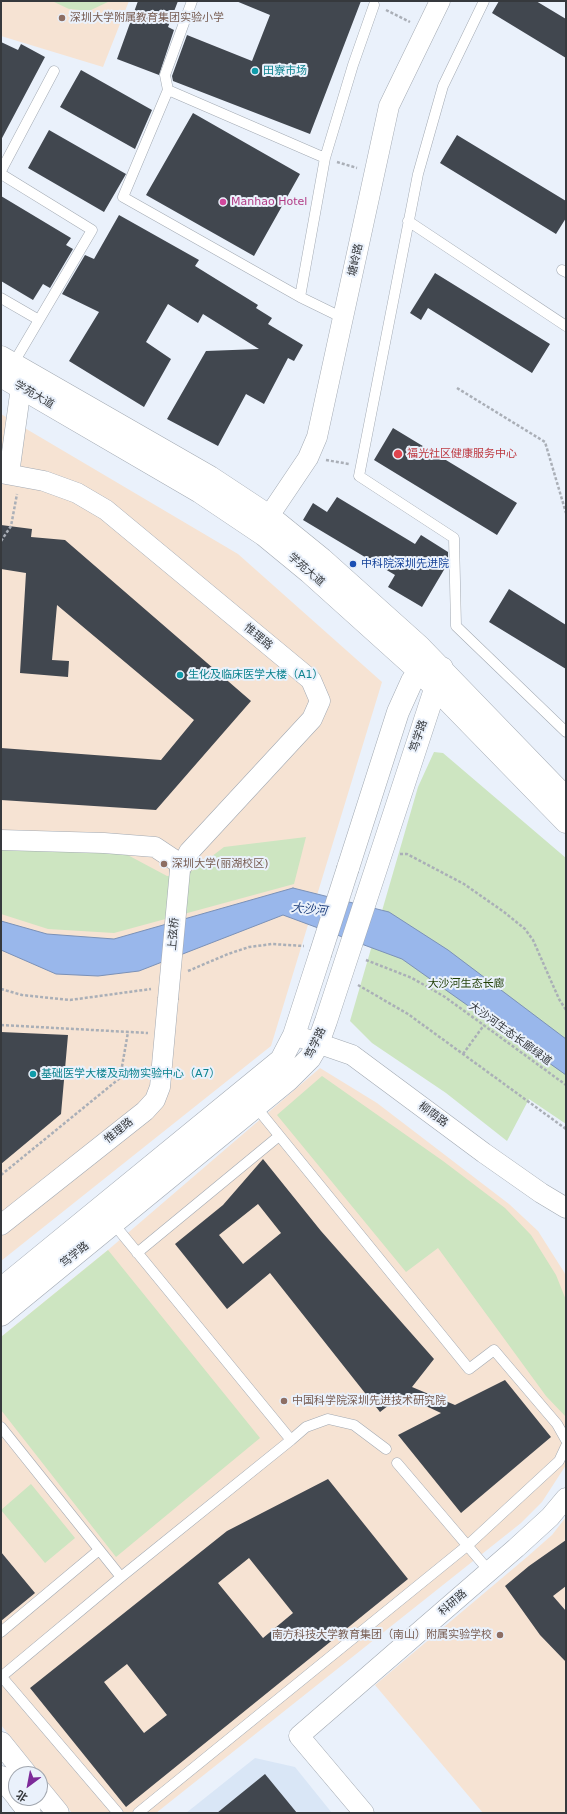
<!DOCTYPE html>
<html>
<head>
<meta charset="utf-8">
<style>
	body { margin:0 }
	#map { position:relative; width:567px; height:1814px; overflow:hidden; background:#eaf1fb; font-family:"DejaVu Sans","Noto Sans SC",sans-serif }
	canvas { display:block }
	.frame { position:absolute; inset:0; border:2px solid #36393d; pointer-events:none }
	.north { position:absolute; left:8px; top:1766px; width:40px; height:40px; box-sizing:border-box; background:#eaf1fb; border:1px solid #a2a7af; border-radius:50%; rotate:212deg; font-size:11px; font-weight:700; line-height:16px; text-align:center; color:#36393d }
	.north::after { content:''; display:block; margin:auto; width:14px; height:18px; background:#7d2a99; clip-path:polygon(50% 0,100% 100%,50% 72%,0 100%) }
</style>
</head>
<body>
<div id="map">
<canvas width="567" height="1814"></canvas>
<div class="frame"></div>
<div class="north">北</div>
</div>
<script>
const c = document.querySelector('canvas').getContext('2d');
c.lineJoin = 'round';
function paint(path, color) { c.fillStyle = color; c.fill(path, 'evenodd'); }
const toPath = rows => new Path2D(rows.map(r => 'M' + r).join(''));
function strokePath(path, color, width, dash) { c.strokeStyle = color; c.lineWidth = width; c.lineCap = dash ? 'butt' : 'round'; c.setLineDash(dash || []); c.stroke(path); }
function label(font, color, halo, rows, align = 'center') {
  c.font = font + ' "DejaVu Sans","Noto Sans SC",sans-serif'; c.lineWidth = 4; c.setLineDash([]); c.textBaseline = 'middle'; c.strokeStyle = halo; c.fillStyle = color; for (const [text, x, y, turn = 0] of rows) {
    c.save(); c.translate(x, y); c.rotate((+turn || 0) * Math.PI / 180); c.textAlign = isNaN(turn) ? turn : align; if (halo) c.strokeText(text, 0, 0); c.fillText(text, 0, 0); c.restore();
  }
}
const built = toPath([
	[255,1758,295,1767,332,1813,186,1813]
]);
const education = toPath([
	[1,1,129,1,103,67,1,36],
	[1,414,238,554,382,682,271,1046,1,1261],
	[320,1068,377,1103,509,1204,538,1231,564,1272,566,1276,566,1465,542,1502,521,1523,156,1813,72,1813,1,1725,1,1337,108,1250],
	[566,1517,566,1813,483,1813,375,1685,527,1557,552,1535]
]);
const green = toPath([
	[52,1,110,1,91,10,80,10,69,9],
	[434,752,443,753,566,858,566,1124,529,1099,507,1141,446,1093,372,1043,350,1021,418,787],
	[306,837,294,884,114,933,48,929,1,914,1,843,122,852,167,876,179,875,194,870,224,847],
	[322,1076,443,1161,505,1208,531,1235,556,1275,566,1300,566,1417,546,1396,438,1248,406,1272,277,1115],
	[108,1250,260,1438,116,1557,1,1410,1,1337],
	[31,1484,75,1538,45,1563,1,1510]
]);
const water = toPath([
	[293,888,389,912,448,950,566,1039,566,1075,402,959,283,915,139,971,98,976,56,974,1,950,1,921,47,934,114,939,293,888]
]);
const building = toPath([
	[138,1,178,1,168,27,174,30,159,75,117,59],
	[236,1,361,1,310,134,173,81,172,76,187,35,252,61,270,15],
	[499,1,536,1,566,19,566,58,492,13],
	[1,42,18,50,21,44,45,57,1,140],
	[81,70,152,110,135,149,60,107],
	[193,113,300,174,254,256,146,195],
	[49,130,126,174,104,212,28,168],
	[457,135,566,201,566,218,556,234,440,163],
	[1,196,71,238,66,245,73,249,50,288,43,284,33,300,1,281],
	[119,215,199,260,195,266,258,305,256,308,272,318,268,324,303,345,294,361,288,358,264,404,246,394,218,446,167,419,206,351,259,349,203,314,198,323,168,304,146,342,171,359,144,407,69,361,99,312,62,294,85,255,94,259],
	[435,273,550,344,532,373,428,308,421,320,410,313],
	[393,428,517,503,497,535,374,460],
	[337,497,415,544,421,535,448,552,448,563,422,607,388,587,395,575,303,520,313,503,327,512],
	[1,525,32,529,31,537,65,540,251,701,156,810,1,800,1,748,161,760,194,720,57,605,52,660,69,661,68,677,20,673,26,573,1,569],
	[509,589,566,625,566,669,489,622],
	[1,1032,68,1035,61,1114,1,1164],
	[263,1159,321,1231,434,1359,412,1387,455,1405,505,1380,551,1437,461,1513,398,1435,441,1413,402,1395,380,1412,270,1273,227,1309,175,1244,223,1205],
	[258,1204,281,1233,243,1264,219,1235],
	[328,1479,408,1579,126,1807,30,1688,227,1531],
	[249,1558,293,1613,263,1638,218,1583],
	[127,1664,167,1715,144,1733,104,1682],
	[566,1540,566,1586,553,1596,566,1611,566,1662,540,1635,505,1586,529,1566],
	[1,1552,35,1593,1,1621],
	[265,1774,297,1813,217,1813]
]);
const path = toPath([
	[386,10,410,22],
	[337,162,357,168],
	[457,388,545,442,566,513],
	[326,460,349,464],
	[1,541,11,526,17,494],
	[400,854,407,854,464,884,504,912,525,929,533,940,559,999,566,1010],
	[366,960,412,978,445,997,566,1085],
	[188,971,228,954,249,947,272,944,304,946],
	[358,985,408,1014,566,1129],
	[1,989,22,995,70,1000,151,989],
	[1,1025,148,1033],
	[463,1054,484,1025],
	[1,1175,120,1078,128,1032]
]);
const lane = toPath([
	[192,1,165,75,168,90,123,197,300,297,343,318],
	[484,1,443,86,418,174,359,476,454,538,456,626,566,732],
	[168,90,325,158],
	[1,171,54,71],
	[1,174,92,230,13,364],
	[408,221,566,326],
	[562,270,566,272],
	[300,297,325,158,353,65,374,5],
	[1,298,39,320],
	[256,1107,469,1369,494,1350,557,1424,566,1440],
	[137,1253,279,1136],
	[1,1427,121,1577],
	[291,1440,306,1427,328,1419,354,1425,386,1449],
	[397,1463,489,1571],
	[1,1632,99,1550],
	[1,1676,118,1813],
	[1,1677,121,1577,291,1440,113,1223],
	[138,1813,468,1545,559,1461,566,1446]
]);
const street = toPath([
	[1,473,44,481,77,493,106,510,311,680,320,701,312,719,189,852,180,870],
	[9,474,21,387],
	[269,516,308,458,317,437,389,106,440,1],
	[1,840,104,843,155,847,182,865],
	[294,1035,352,1055,484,1153,541,1193,566,1208],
	[1,1225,145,1111,155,1100,160,1087,168,999],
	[364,1813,299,1736,516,1548,550,1517,566,1498]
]);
const secondary = toPath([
	[1,357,210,477,269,516,322,559,419,646,566,798],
	[1,376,200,492,264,535,309,572,419,671,566,822],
	[348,868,398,712,412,681,428,658],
	[1,1289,281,1060,294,1035,320,955],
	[1,1315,288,1080,310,1058,317,1046,326,1021,442,668],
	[1,1743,26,1774],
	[1,1777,16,1795],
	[40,1791,58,1813],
	[18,1798,30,1813]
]);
const streetBridge = toPath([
	[168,999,180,870]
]);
const secondaryBridge = toPath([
	[320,955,348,868]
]);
const markers = [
	[62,18,4,"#8d6e63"],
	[255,71,4,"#0f9aa8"],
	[223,202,4,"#d1479c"],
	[398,454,5,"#e0444e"],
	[353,564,4,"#1a4fb4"],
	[180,675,4,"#0f9aa8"],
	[164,864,4,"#8d6e63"],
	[33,1074,4,"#0f9aa8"],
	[284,1401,4,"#8d6e63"],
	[500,1635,4,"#8d6e63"]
];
const educationNames = [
	["深圳大学附属教育集团实验小学",70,18],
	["深圳大学(丽湖校区)",172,864],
	["中国科学院深圳先进技术研究院",292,1401],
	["南方科技大学教育集团（南山）附属实验学校",492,1635,"right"]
];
const cultureNames = [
	["田寮市场",263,71],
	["生化及临床医学大楼（A1）",188,675],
	["基础医学大楼及动物实验中心（A7）",41,1074]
];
const hotelNames = [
	["Manhao Hotel",231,202]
];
const streetNames = [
	["塘岭路",356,260,-78],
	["学苑大道",34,395,30],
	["学苑大道",306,570,41],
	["惟理路",258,637,40],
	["笃学路",419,736,-72],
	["上弦桥",174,934,-85],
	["大沙河生态长廊绿道",510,1034,36],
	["笃学路",316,1043,-65],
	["柳荫路",433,1115,37],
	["惟理路",119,1131,-38],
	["笃学路",75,1255,-39],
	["科研路",453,1603,-41]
];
const healthNames = [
	["福光社区健康服务中心",407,454]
];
const transitNames = [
	["中科院深圳先进院",361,564]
];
const parkNames = [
	["大沙河生态长廊",466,984]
];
const waterNames = [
	["大沙河",309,910,6]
];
paint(built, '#d9e6f6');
paint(education, '#f6e3d3');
paint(green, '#cde5c1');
paint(water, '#99b7eb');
strokePath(water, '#7b91b7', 1);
paint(building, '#41474f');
strokePath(lane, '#a2a9b2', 11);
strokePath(street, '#a2a9b2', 21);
strokePath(secondary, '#a2a9b2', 23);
strokePath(path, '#aaafb7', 2.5, [3, 2]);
strokePath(lane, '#fff', 10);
strokePath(street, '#fff', 20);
strokePath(secondary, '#fff', 22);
strokePath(streetBridge, '#a2a9b2', 21, []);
strokePath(secondaryBridge, '#a2a9b2', 23, []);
strokePath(streetBridge, '#fff', 20);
strokePath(secondaryBridge, '#fff', 22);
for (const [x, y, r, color] of markers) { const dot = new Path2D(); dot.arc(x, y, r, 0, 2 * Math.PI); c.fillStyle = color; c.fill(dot); strokePath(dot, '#eaf1fb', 1.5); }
label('11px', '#785e54', '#eaf1fb', educationNames, 'left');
label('11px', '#0d838f', '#eaf1fb', cultureNames, 'left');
label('11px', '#b23c85', '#eaf1fb', hotelNames, 'left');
label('11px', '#36393d', '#eaf1fb', streetNames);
label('11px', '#be3a42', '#eaf1fb', healthNames, 'left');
label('11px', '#164399', '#eaf1fb', transitNames, 'left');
label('11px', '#1f3e05', '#eaf1fb', parkNames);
label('italic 12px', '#1d3e7c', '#eaf1fb', waterNames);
</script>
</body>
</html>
